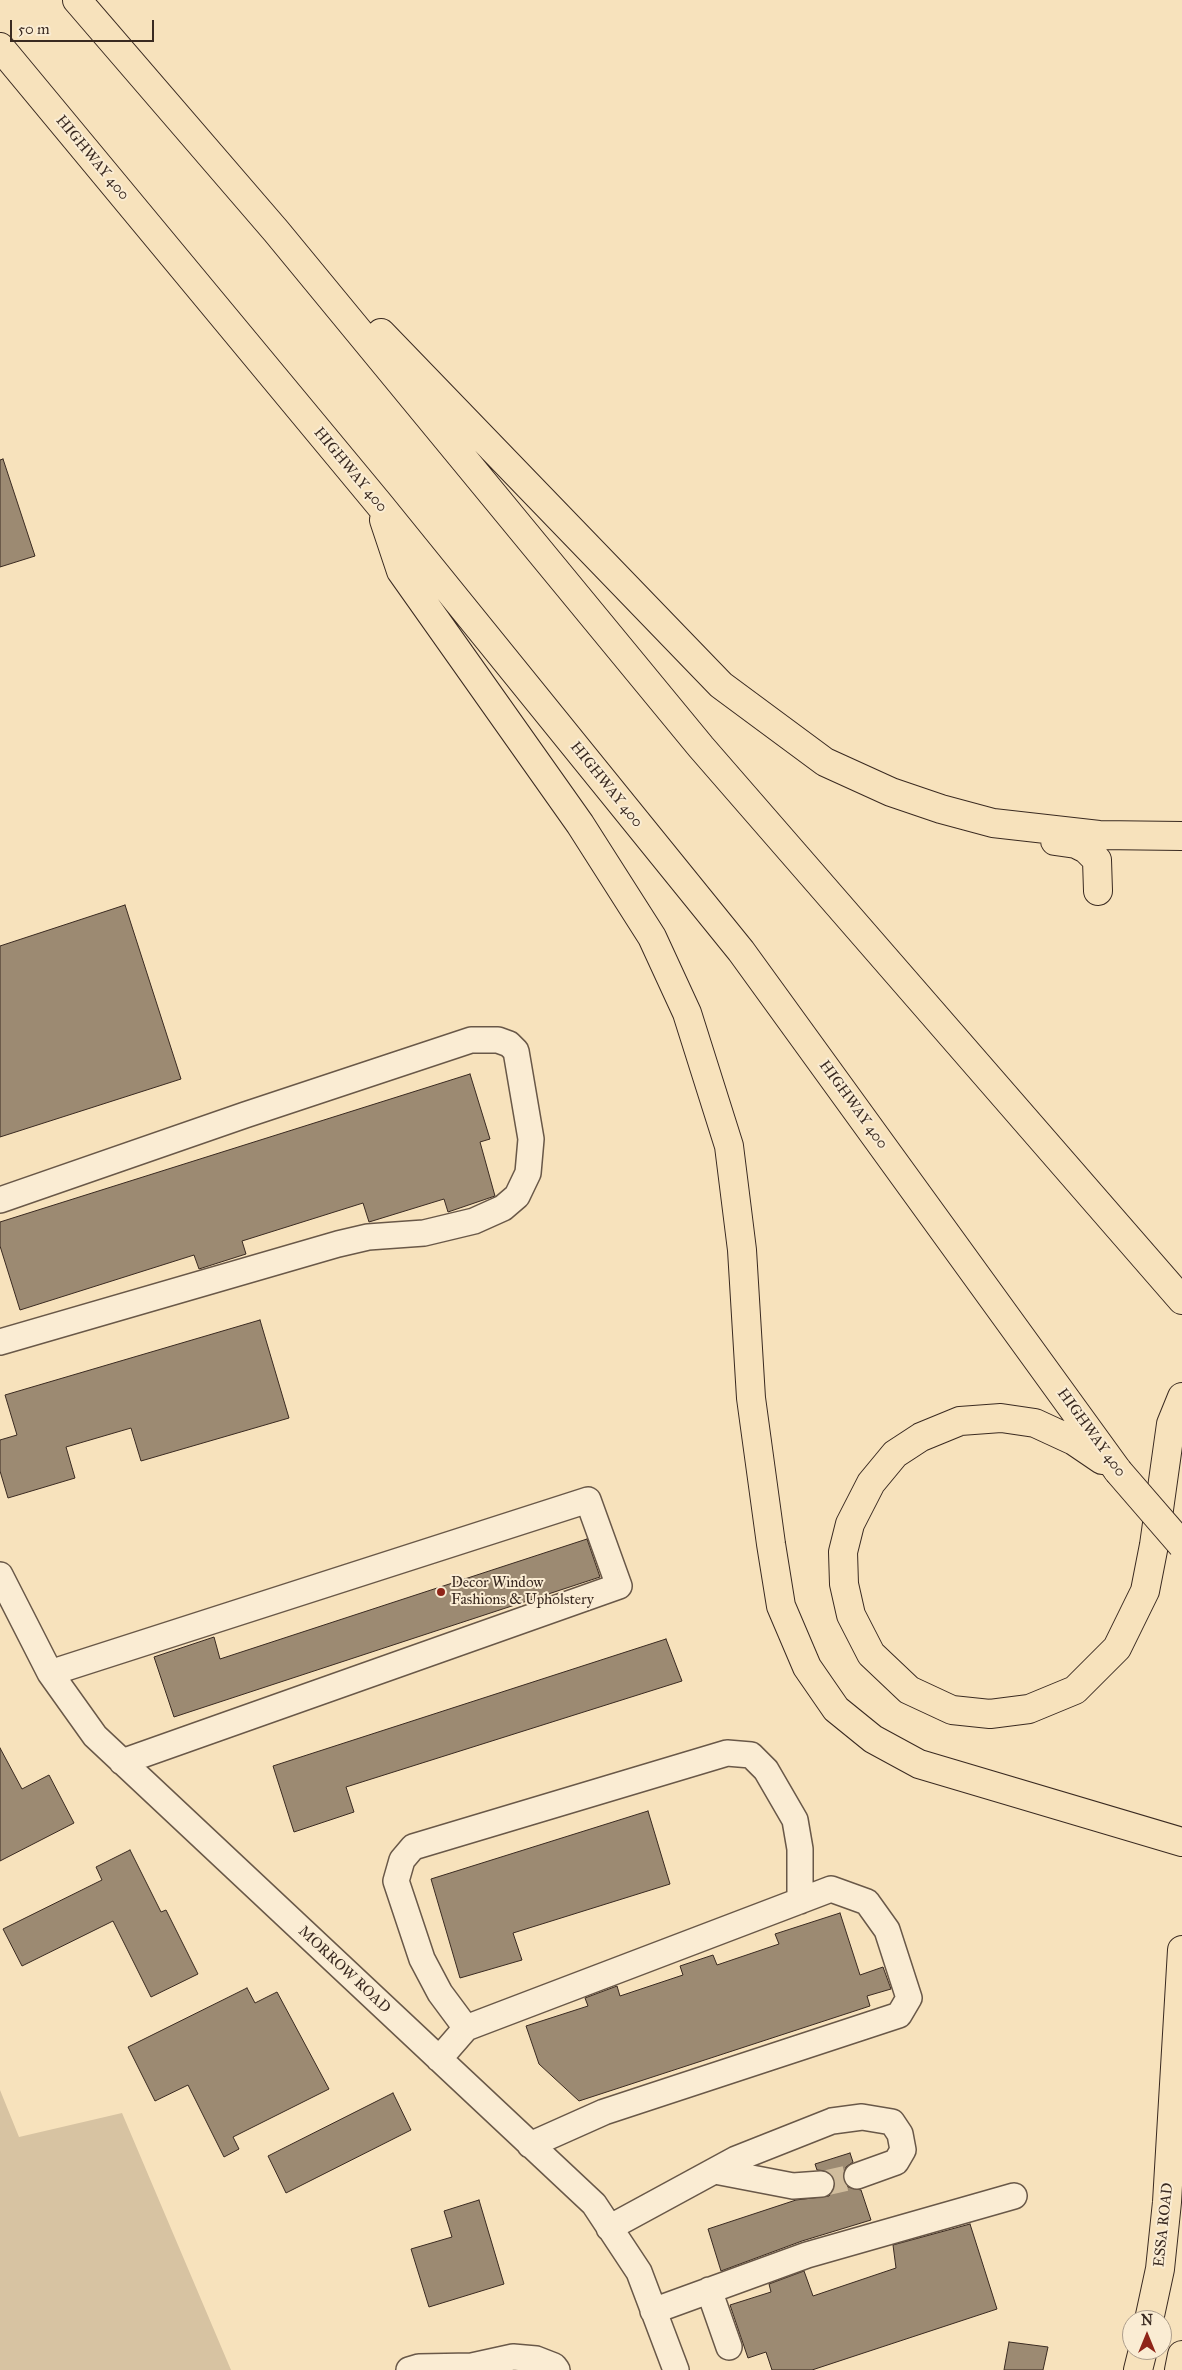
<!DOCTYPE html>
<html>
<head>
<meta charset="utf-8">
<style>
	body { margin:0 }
	#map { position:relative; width:1182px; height:2370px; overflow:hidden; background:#f7e2bc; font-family:"IM FELL Great Primer",serif }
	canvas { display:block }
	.north { position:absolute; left:1122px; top:2310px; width:50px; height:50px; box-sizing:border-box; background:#faecd3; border:1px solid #ad9e8c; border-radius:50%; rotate:0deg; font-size:14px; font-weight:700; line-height:20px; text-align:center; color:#3a2a21 }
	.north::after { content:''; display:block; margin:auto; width:18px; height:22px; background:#8f2418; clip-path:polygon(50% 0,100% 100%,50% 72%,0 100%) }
	.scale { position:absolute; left:10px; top:20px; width:144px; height:22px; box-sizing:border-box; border:2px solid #3a2a21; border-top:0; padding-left:6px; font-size:15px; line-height:18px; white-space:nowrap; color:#3a2a21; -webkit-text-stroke:4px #faecd3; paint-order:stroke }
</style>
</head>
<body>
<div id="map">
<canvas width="1182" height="2370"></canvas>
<div class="north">N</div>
<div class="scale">50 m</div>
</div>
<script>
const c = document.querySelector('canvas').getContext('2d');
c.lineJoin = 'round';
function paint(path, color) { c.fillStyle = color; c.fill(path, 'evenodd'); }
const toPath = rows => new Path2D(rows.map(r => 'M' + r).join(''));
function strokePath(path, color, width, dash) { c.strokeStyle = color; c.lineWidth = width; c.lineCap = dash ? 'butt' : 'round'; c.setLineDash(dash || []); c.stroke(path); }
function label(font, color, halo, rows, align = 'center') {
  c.font = font + ' "IM FELL Great Primer",serif'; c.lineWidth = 4; c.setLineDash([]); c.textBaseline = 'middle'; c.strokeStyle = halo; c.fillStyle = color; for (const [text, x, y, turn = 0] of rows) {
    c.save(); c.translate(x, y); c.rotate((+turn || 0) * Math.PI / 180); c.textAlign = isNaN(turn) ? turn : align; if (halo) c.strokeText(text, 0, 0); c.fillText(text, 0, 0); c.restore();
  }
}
const green = toPath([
	[0,2090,19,2137,122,2113,231,2370,0,2370]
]);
const building = toPath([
	[3,459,35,556,0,567,0,460,3,459],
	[125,905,181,1079,0,1137,0,946,125,905],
	[470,1074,490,1139,480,1142,495,1196,448,1212,444,1199,369,1222,363,1203,242,1241,246,1254,199,1269,194,1255,20,1310,0,1246,0,1222,470,1074],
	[260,1320,289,1418,141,1461,131,1428,66,1447,75,1478,8,1498,0,1471,0,1440,17,1435,5,1395,260,1320],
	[587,1539,600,1577,174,1717,154,1657,214,1637,220,1659,587,1539],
	[666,1639,682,1681,346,1787,354,1812,294,1832,273,1766,666,1639],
	[0,1748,22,1789,49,1775,74,1823,0,1861,0,1748],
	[648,1811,670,1884,513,1933,522,1960,460,1978,431,1879,648,1811],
	[130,1850,161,1912,166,1910,198,1974,151,1997,113,1921,22,1966,3,1929,102,1880,96,1867,130,1850],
	[840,1913,860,1975,883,1967,891,1989,867,1996,870,2006,579,2101,539,2064,526,2026,588,2006,585,1998,617,1986,620,1996,683,1975,680,1966,713,1955,717,1965,779,1944,775,1934,840,1913],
	[247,1988,255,2003,277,1992,329,2089,233,2137,239,2149,224,2157,188,2085,155,2101,128,2047,247,1988],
	[393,2093,411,2130,286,2193,268,2156,393,2093],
	[850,2153,853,2162,846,2167,843,2180,848,2187,861,2190,871,2220,802,2241,721,2271,708,2229,796,2200,829,2196,834,2190,833,2176,827,2171,817,2170,815,2164,850,2153],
	[479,2200,504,2284,429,2307,411,2249,452,2237,444,2211,479,2200],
	[970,2224,997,2309,812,2370,772,2370,766,2352,748,2358,730,2305,771,2292,769,2284,804,2271,813,2296,896,2268,893,2245,970,2224],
	[1009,2342,1048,2347,1043,2370,1004,2370,1009,2342]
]);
const minorTunnel = toPath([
	[821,2184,857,2176]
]);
const minor = toPath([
	[0,1200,245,1115,471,1040,498,1040,509,1044,516,1051,531,1139,528,1173,517,1196,503,1208,474,1221,424,1233,368,1237,338,1244,0,1342],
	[0,1575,50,1673,95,1736,594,2204,639,2272,676,2370],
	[50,1673,588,1500,619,1586,122,1762],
	[466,2028,440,1993,422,1959,396,1881,402,1860,413,1847,727,1753,751,1755,766,1770,795,1820,800,1849,800,1901],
	[439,2059,466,2028,831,1889,867,1902,887,1930,909,1998,899,2015,604,2112,530,2145],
	[715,2171,793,2186,821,2184],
	[609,2228,736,2159,832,2121,862,2117,892,2122,900,2134,903,2150,896,2162,857,2176],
	[709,2290,729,2347],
	[653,2311,807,2255,1014,2196],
	[409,2370,419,2367,472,2366,513,2357,536,2359,554,2366,557,2370]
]);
const major = toPath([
	[1149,2320,1160,2269,1167,2202,1182,1950],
	[1138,2370,1143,2350],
	[1179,2370,1182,2355]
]);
const highway = toPath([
	[77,0,276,231,701,747,1182,1300],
	[0,47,379,504,741,951,1118,1471],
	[381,333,721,685,825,762,891,792,941,809,993,823,1099,835,1182,836],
	[384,520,401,571,580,824,652,937,687,1013,729,1146,742,1250,751,1398,771,1544,781,1606,807,1667,836,1709,873,1739,919,1764,1182,1842],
	[1055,841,1076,844,1086,849,1097,860,1098,891],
	[1102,1460,1074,1441,1035,1423,1001,1418,960,1421,921,1437,895,1454,871,1483,850,1524,843,1552,844,1584,851,1615,871,1654,909,1690,952,1710,990,1714,1029,1709,1075,1690,1117,1648,1145,1591,1154,1545,1171,1424,1182,1397]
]);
const highwayBridge = toPath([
	[1118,1471,1182,1545]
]);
const markers = [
	[441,1592,5,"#8f2418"]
];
const streetNames = [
	["HIGHWAY 400",92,158,50],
	["HIGHWAY 400",350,470,50],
	["HIGHWAY 400",606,785,51],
	["HIGHWAY 400",853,1105,54],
	["HIGHWAY 400",1091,1433,54],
	["MORROW ROAD",344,1970,43],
	["ESSA ROAD",1164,2225,-84]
];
const poiNames = [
	["Decor Window",451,1583],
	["Fashions & Upholstery",451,1600]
];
paint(green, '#d7c3a2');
paint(building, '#9c8a72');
strokePath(building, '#3a2a21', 1);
strokePath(minorTunnel, '#d1bd9d', 25, [25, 12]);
strokePath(minor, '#695848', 28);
strokePath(major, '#3a2a21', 30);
strokePath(highway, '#3a2a21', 30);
strokePath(minor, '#faecd3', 25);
strokePath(major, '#f7e2bc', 28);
strokePath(highway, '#f7e2bc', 28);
strokePath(highwayBridge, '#3a2a21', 30, []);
strokePath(highwayBridge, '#f7e2bc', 28);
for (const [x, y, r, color] of markers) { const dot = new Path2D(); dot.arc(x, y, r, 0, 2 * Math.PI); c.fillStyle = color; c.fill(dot); strokePath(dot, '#faecd3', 2); }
label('15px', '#3a2a21', '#faecd3', streetNames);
label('15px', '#3a2a21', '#faecd3', poiNames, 'left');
</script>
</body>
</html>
